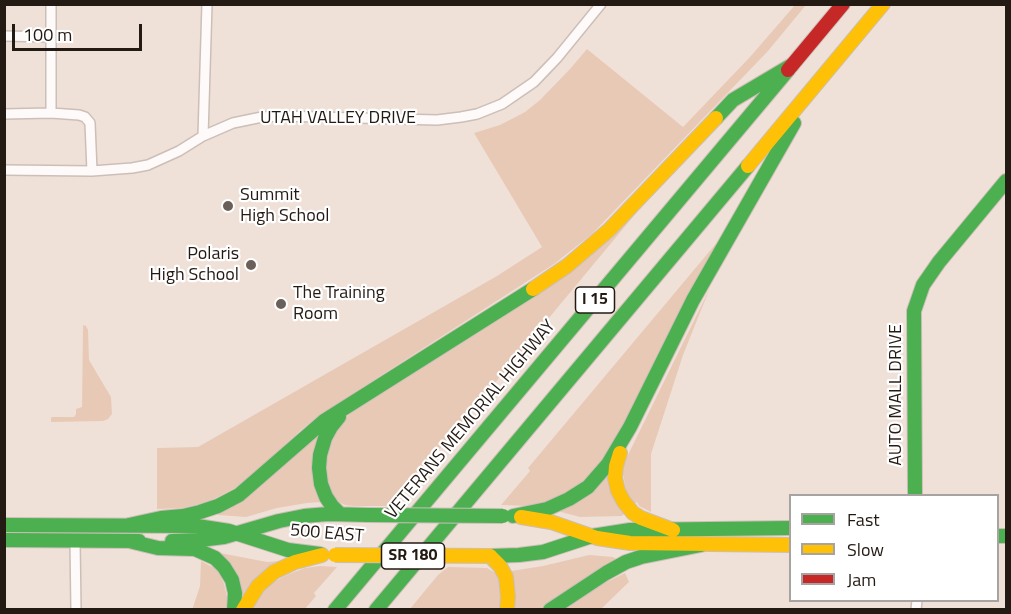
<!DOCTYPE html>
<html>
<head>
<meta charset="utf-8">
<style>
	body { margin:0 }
	#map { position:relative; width:1011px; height:614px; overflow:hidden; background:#f0e1d8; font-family:"Titillium Web",sans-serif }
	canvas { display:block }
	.frame { position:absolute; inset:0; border:6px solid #241a14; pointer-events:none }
	.legend { position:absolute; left:789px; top:494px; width:210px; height:108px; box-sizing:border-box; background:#fff; border:2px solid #a7a3a1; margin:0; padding:8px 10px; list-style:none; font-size:18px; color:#241a14 }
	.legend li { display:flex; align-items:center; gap:12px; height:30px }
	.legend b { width:30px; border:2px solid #a7a3a1 }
	.scale { position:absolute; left:12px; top:24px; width:130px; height:27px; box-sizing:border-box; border:3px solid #241a14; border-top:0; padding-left:8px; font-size:18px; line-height:21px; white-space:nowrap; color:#241a14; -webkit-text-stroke:4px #fff; paint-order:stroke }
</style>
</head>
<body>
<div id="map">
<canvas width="1011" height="614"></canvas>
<div class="frame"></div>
<ul class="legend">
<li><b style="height:8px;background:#4caf50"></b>Fast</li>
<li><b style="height:8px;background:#ffc107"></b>Slow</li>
<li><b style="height:8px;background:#c62828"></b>Jam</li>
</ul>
<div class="scale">100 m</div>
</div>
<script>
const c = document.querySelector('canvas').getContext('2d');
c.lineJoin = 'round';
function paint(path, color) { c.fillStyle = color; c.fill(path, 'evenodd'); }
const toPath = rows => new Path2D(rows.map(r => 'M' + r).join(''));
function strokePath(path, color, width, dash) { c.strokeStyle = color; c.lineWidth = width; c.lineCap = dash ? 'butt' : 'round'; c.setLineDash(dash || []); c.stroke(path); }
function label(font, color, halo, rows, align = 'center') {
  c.font = font + ' "Titillium Web",sans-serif'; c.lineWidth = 4.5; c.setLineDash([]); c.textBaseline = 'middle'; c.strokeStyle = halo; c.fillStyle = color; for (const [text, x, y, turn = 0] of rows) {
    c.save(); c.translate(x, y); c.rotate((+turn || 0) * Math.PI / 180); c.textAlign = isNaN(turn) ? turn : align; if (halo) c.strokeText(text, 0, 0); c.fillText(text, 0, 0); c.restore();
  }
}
const green = toPath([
	[795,5,806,5,768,51,592,234,554,264,360,389,359,391,316,418,302,429,250,477,235,488,208,502,182,508,157,509,157,448,198,447,497,276,542,247,474,133,500,125,525,112,540,100,570,69,587,49,683,127,750,57],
	[652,194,410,485,391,506,354,506,345,505,339,502,327,487,324,462,339,424,352,412],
	[719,240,609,457,567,496,529,506,501,505,530,471,528,468],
	[710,288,683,355,651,454,651,512,639,506,637,502,634,504,626,492,623,473,624,463],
	[83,325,86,326,88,330,89,360,111,397,112,414,108,419,103,421,51,422,51,418,52,417,74,417,76,414,76,409,82,407],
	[322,429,322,502,307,503,277,508,246,517,218,515,218,513],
	[609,473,626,512,622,516,580,517,561,512,561,511],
	[220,553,267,562,281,561,244,598],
	[589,555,613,557,616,559,544,609,512,609,511,571,543,566],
	[201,561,214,568,220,574,224,584,228,601,227,609,192,610,200,586],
	[320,566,337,567,314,593,316,596,305,609,249,610,265,586,289,574,305,568],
	[448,567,487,568,501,576,502,609,409,610,438,575],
	[625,573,629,582,601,609,563,610,591,590]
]);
const street = toPath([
	[4,36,51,37],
	[51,113,51,4],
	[4,114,51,113,79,115,85,117,90,123,92,171],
	[203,136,207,4],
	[4,170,92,171,132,168,148,165,179,151,203,136,233,123,262,117,279,116,437,120,461,117,477,114,502,104,534,82,557,58,601,4],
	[75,540,76,610],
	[916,610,917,600]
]);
const fast = toPath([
	[716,118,733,100,792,65],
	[339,417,331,427,325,438,320,455,319,468,321,484,326,497,332,506,340,514],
	[915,496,914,311,923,285,939,262,1006,181],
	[513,516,547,509,569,499,588,487,608,464,630,427,693,300,794,123],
	[4,525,197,526,229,531,288,550,320,554],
	[129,525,161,518,183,516,200,512,218,506,239,495,324,421,533,289],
	[998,536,1006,536],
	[4,540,139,541],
	[129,541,158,548,195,549,215,558,224,567,232,580,235,593,234,610],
	[172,541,200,540,224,537,279,521,304,516,328,514,368,515],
	[490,556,519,555,543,552,592,536,630,530,790,528],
	[335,610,788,70],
	[376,610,748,166],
	[550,610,606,573,626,562,641,557,701,545]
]);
const slow = toPath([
	[748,166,883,4],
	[533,289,567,266,609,230,716,118],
	[620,453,616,466,615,478,618,491,624,502,633,513,641,518,673,530],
	[521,517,551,522,597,538,630,543,790,545],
	[490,556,500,566,506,577,508,597,507,610],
	[243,610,258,586,274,572,295,562,322,555]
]);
const jam = toPath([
	[788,70,843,4]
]);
const fastBridge = toPath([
	[368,515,503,516]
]);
const slowBridge = toPath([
	[335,555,490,556]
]);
const markers = [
	[228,206,6,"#6b6059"],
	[251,265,6,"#6b6059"],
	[281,304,6,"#6b6059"]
];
const shields = [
	[595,300,39],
	[413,556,63]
];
const shieldNames = [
	["I 15",595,300],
	["SR 180",413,556]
];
const streetNames = [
	["UTAH VALLEY DRIVE",338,119],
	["AUTO MALL DRIVE",897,395,-90],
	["VETERANS MEMORIAL HIGHWAY",471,420,-50],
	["500 EAST",327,534,5]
];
const poiNames = [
	["Summit",240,196],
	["High School",240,217],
	["Polaris",239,255,"right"],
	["High School",239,276,"right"],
	["The Training",293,294],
	["Room",293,315]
];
paint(green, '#e8c9b6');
strokePath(street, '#cbbfb8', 12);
strokePath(fast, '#cbbfb8', 16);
strokePath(slow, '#cbbfb8', 16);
strokePath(jam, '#cbbfb8', 16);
strokePath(street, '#fdfaf9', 9);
strokePath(fast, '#4caf50', 14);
strokePath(slow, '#ffc107', 14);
strokePath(jam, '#c62828', 14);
strokePath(fastBridge, '#cbbfb8', 16, []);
strokePath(slowBridge, '#cbbfb8', 16, []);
strokePath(fastBridge, '#4caf50', 14);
strokePath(slowBridge, '#ffc107', 14);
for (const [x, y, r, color] of markers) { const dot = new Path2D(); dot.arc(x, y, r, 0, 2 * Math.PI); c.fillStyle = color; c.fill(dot); strokePath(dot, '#fff', 2); }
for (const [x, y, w] of shields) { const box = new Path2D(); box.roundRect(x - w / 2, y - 13, w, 26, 4.5); c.fillStyle = '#fff'; c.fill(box); strokePath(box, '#241a14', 1.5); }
label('bold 16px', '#241a14', null, shieldNames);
label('18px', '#241a14', '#fff', streetNames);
label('18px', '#241a14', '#fff', poiNames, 'left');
</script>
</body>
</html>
